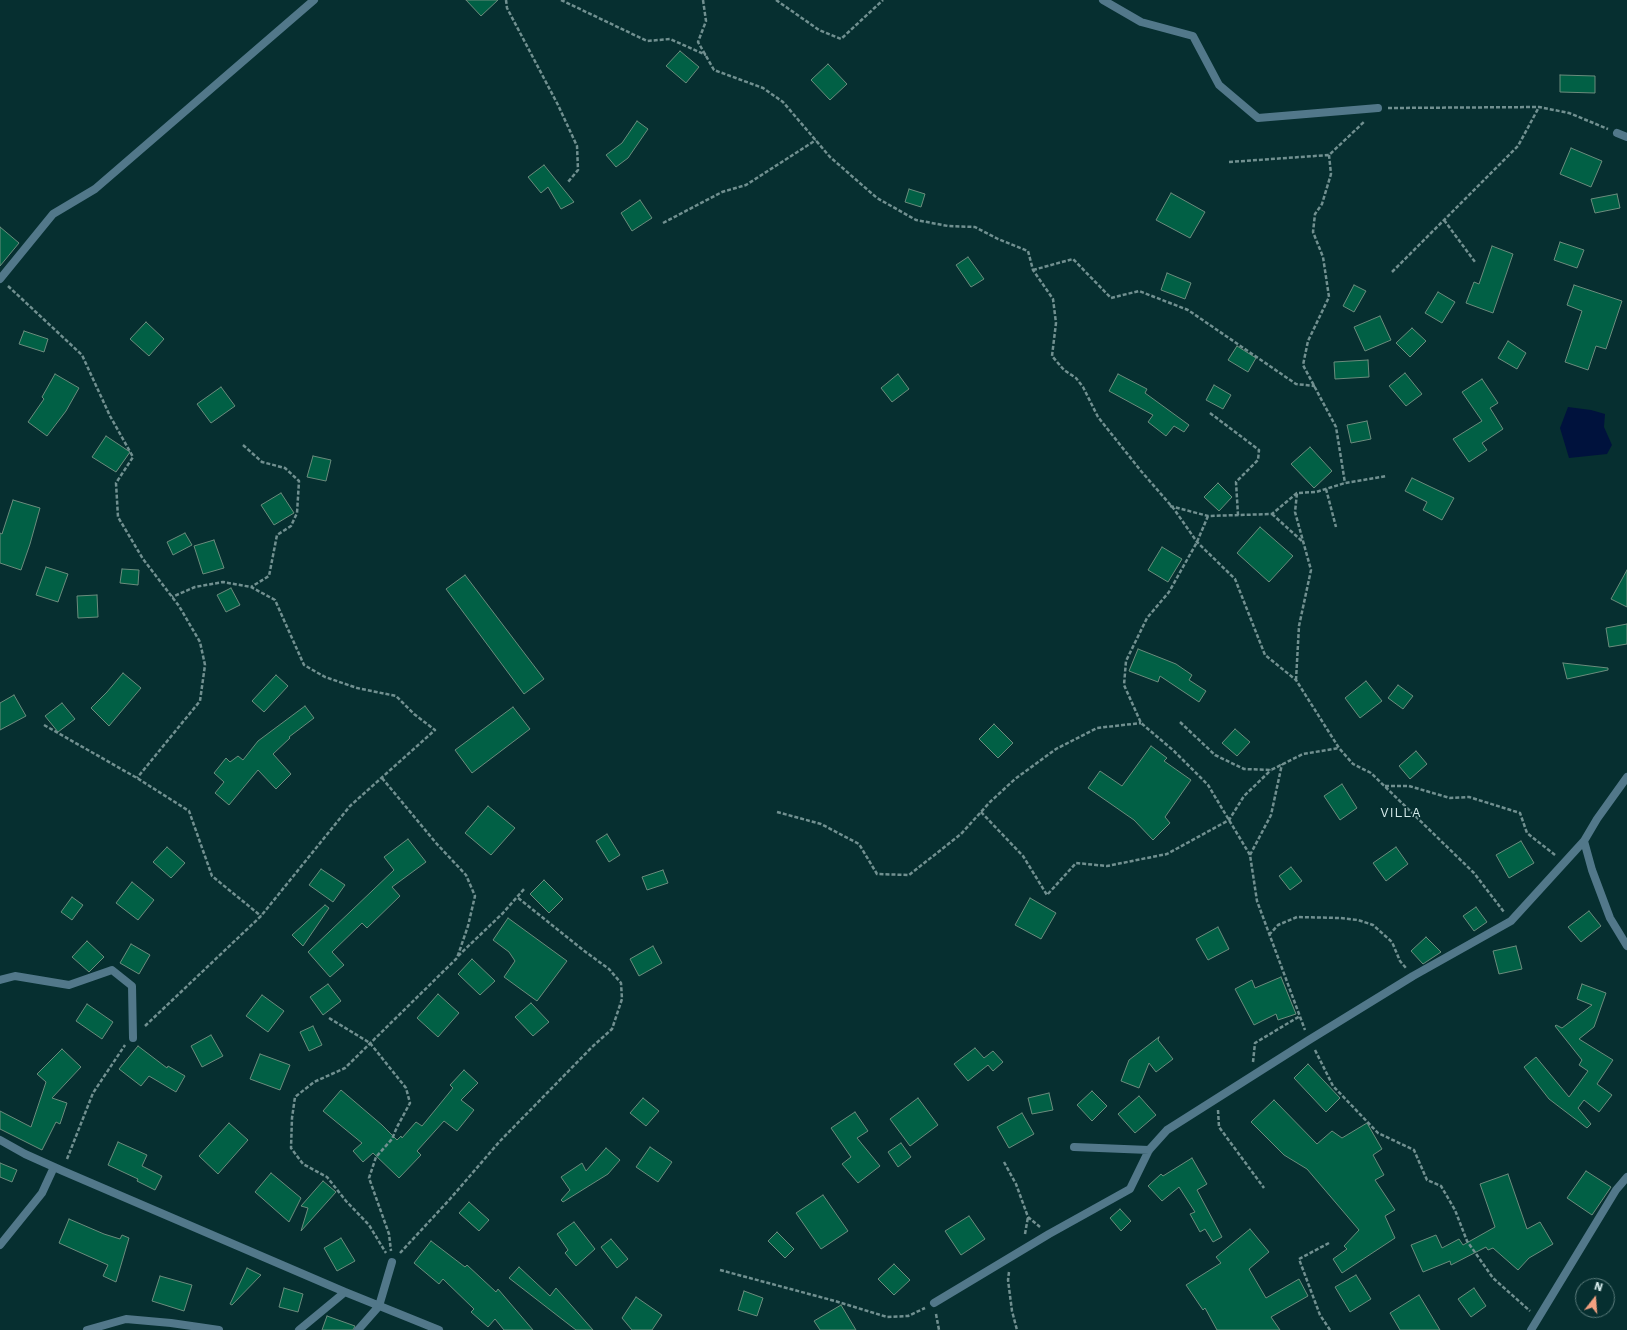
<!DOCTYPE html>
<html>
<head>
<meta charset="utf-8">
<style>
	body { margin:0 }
	#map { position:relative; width:1627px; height:1330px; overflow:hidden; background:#062f30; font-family:"Work Sans",sans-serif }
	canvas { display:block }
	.north { position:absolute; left:1575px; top:1278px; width:40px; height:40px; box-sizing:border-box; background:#062f30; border:1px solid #5a7b7b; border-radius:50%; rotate:17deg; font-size:11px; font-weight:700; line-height:16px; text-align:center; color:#d7ecec }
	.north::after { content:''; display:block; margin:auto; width:14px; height:18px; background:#f2a080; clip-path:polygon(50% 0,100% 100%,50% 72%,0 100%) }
</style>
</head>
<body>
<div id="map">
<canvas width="1627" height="1330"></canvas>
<div class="north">N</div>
</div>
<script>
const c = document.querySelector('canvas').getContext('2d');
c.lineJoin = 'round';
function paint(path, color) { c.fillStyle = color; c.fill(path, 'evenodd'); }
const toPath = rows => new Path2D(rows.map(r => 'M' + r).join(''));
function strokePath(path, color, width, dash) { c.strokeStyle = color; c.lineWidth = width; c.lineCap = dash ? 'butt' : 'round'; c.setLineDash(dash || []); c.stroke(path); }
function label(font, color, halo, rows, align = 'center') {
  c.font = font + ' "Work Sans",sans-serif'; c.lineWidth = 3.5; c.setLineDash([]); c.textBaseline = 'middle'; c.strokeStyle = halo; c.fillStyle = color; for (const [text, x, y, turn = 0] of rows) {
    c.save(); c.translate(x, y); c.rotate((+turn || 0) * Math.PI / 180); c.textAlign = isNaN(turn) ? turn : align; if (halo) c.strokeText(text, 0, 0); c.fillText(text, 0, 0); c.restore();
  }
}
const water = toPath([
	[1568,407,1591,410,1605,414,1604,427,1612,445,1607,454,1569,458,1560,428]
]);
const building = toPath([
	[466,0,498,0,481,16,466,0],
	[680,51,699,67,686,83,666,66,680,51],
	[828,64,847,84,830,100,811,80,828,64],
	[1560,75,1595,76,1595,93,1560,92,1560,75],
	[637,121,648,129,628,158,616,167,606,155,622,143,637,121],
	[1571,148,1602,161,1591,187,1560,174,1571,148],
	[544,165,556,180,574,202,561,209,548,187,541,193,528,177,544,165],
	[909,189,925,194,921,207,905,202,909,189],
	[1171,193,1205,212,1190,238,1156,220,1171,193],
	[1617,194,1620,208,1595,213,1591,199,1617,194],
	[640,200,652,218,632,231,621,213,640,200],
	[0,227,19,243,0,266,0,227],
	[1560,242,1584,250,1577,268,1554,260,1560,242],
	[1492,246,1513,254,1493,313,1466,303,1474,282,1479,284,1492,246],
	[968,257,984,279,971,287,956,265,968,257],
	[1167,273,1191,283,1185,299,1161,290,1167,273],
	[1354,285,1366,291,1354,312,1343,306,1354,285],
	[1574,285,1622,301,1606,349,1596,346,1588,370,1565,362,1582,311,1567,305,1574,285],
	[1438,292,1455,302,1442,323,1425,313,1438,292],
	[1380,316,1391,340,1365,351,1354,327,1380,316],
	[146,322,164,339,149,356,130,339,146,322],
	[1412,328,1426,341,1410,357,1396,343,1412,328],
	[24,331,48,339,44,352,19,344,24,331],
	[1508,341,1526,353,1517,369,1498,358,1508,341],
	[1237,346,1256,358,1248,372,1228,360,1237,346],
	[1368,360,1369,377,1335,379,1334,362,1368,360],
	[1405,373,1422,394,1406,406,1389,386,1405,373],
	[55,374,79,388,66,411,47,436,28,422,44,399,42,397,55,374],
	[898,374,909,389,892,402,881,388,898,374],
	[1118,374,1147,389,1145,393,1189,425,1184,432,1174,426,1166,436,1148,422,1153,415,1109,391,1118,374],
	[1482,379,1498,403,1490,408,1503,429,1482,443,1487,450,1469,462,1453,439,1482,421,1462,392,1482,379],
	[1214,385,1231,395,1223,409,1206,400,1214,385],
	[221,387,235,406,211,423,197,404,221,387],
	[1367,421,1371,439,1351,443,1347,425,1367,421],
	[106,436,130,452,116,472,92,457,106,436],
	[1310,447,1332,471,1314,488,1291,464,1310,447],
	[313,456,331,460,326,481,307,477,313,456],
	[1412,478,1454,498,1442,520,1423,510,1427,502,1405,491,1412,478],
	[1218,483,1232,497,1219,511,1204,497,1218,483],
	[281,493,294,513,274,525,261,505,281,493],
	[13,500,40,508,30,544,21,570,0,563,0,533,2,534,13,500],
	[1260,527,1293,556,1269,582,1237,553,1260,527],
	[185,533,192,545,173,555,167,542,185,533],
	[214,540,224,568,203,574,194,546,214,540],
	[1162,547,1182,559,1168,582,1148,570,1162,547],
	[46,567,68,574,58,602,36,595,46,567],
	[122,569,139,570,138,585,120,583,122,569],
	[1627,570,1627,607,1611,599,1627,570],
	[465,575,544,679,524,694,446,589,465,575],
	[231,588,240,605,226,612,217,595,231,588],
	[97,595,98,617,78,618,77,596,97,595],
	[1627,624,1627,644,1609,647,1606,628,1627,624],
	[1138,649,1176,664,1192,675,1189,680,1206,691,1199,702,1160,676,1158,682,1129,671,1138,649],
	[1563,663,1608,668,1608,670,1567,679,1563,663],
	[123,673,141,688,109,726,91,708,107,692,123,673],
	[276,675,288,686,264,712,252,701,276,675],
	[1366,681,1382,701,1360,718,1345,698,1366,681],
	[1398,685,1413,696,1403,709,1388,698,1398,685],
	[14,695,26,716,0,730,0,703,14,695],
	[62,703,75,719,58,732,45,716,62,703],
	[305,706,314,718,289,737,290,738,273,754,291,774,276,789,258,770,229,805,215,793,224,782,214,773,226,758,230,762,238,756,243,760,258,741,305,706],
	[513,707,530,729,472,773,455,750,513,707],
	[994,724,1013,743,998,758,979,739,994,724],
	[1235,729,1250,742,1237,756,1222,743,1235,729],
	[1151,746,1167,758,1164,761,1191,780,1165,817,1170,823,1153,840,1134,820,1088,788,1100,771,1122,786,1151,746],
	[1416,751,1427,764,1410,779,1399,766,1416,751],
	[1342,784,1357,808,1340,820,1324,796,1342,784],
	[488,806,515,828,491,855,465,833,488,806],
	[607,834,620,855,609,862,596,841,607,834],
	[408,839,426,862,392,887,400,896,367,928,362,923,332,952,344,965,330,977,308,952,394,870,384,857,408,839],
	[1521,841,1534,863,1509,878,1496,855,1521,841],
	[167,847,185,863,171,878,153,862,167,847],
	[1396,847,1408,864,1386,881,1373,863,1396,847],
	[1291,867,1302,881,1290,890,1279,876,1291,867],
	[321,869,345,885,333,902,309,885,321,869],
	[663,870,668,883,647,890,642,877,663,870],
	[544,880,563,899,549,913,530,894,544,880],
	[132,882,154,900,138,920,116,903,132,882],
	[72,897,83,905,72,920,61,912,72,897],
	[1030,898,1056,913,1041,939,1015,925,1030,898],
	[325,905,329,908,303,946,292,935,325,905],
	[1476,907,1487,922,1474,931,1463,916,1476,907],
	[1589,911,1601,926,1581,942,1568,927,1589,911],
	[508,918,567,961,537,1001,504,977,515,961,509,952,493,940,508,918],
	[1218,927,1229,949,1208,960,1196,939,1218,927],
	[1426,937,1441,952,1423,964,1411,951,1426,937],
	[87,941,104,957,89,972,72,957,87,941],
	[131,944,150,955,139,974,120,963,131,944],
	[653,946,662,963,639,976,630,959,653,946],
	[1516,946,1522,969,1499,974,1493,951,1516,946],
	[472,959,495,981,480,995,458,974,472,959],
	[1281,977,1296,1014,1278,1020,1276,1014,1254,1025,1235,989,1252,980,1255,988,1281,977],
	[328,984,341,1001,323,1015,310,997,328,984],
	[1582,984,1606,993,1594,1027,1579,1039,1613,1060,1597,1084,1612,1095,1599,1112,1584,1100,1578,1108,1591,1124,1587,1128,1549,1099,1524,1067,1536,1057,1569,1097,1588,1071,1579,1065,1582,1060,1555,1026,1556,1025,1562,1028,1592,1005,1577,999,1582,984],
	[438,994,459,1013,438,1037,417,1018,438,994],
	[262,995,284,1011,268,1032,246,1016,262,995],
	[531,1003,549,1022,533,1036,515,1017,531,1003],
	[87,1004,113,1022,102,1039,76,1021,87,1004],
	[313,1026,322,1045,309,1051,300,1032,313,1026],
	[211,1035,223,1056,202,1067,191,1046,211,1035],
	[1159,1037,1158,1040,1173,1059,1156,1072,1149,1063,1139,1088,1121,1081,1129,1060,1159,1037],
	[138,1046,167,1068,168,1066,185,1076,176,1092,149,1076,141,1086,119,1069,138,1046],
	[975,1048,984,1058,993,1051,1003,1062,993,1071,988,1065,968,1081,954,1064,975,1048],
	[62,1049,81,1067,52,1098,67,1103,60,1124,56,1122,42,1150,0,1129,0,1111,31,1127,46,1082,37,1074,62,1049],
	[260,1054,290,1065,280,1090,250,1079,260,1054],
	[1308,1064,1340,1098,1326,1112,1294,1078,1308,1064],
	[464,1070,478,1083,461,1100,474,1110,457,1131,444,1121,417,1151,421,1155,399,1178,373,1153,363,1162,353,1151,362,1143,323,1111,341,1090,382,1125,397,1140,401,1136,402,1138,416,1122,422,1126,453,1088,450,1085,464,1070],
	[1092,1091,1107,1106,1092,1121,1077,1105,1092,1091],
	[1049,1093,1053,1110,1032,1114,1028,1098,1049,1093],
	[1139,1096,1156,1115,1135,1133,1118,1114,1139,1096],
	[643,1098,659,1111,646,1126,630,1113,643,1098],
	[918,1098,938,1125,910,1146,890,1119,918,1098],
	[1274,1100,1317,1144,1332,1131,1342,1138,1367,1123,1382,1149,1373,1155,1384,1175,1375,1180,1395,1210,1385,1216,1395,1238,1342,1273,1333,1259,1347,1249,1344,1246,1359,1230,1307,1169,1284,1155,1251,1122,1274,1100],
	[855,1112,868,1131,857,1138,880,1166,858,1183,842,1164,851,1157,831,1128,855,1112],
	[1022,1113,1034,1134,1009,1148,997,1127,1022,1113],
	[229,1123,248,1140,218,1174,199,1156,229,1123],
	[118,1142,147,1155,142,1166,162,1176,155,1190,137,1181,138,1179,108,1165,118,1142],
	[901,1143,911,1157,898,1167,888,1152,901,1143],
	[650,1147,672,1162,658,1182,636,1167,650,1147],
	[606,1148,620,1160,608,1174,563,1202,561,1200,570,1190,561,1177,582,1163,586,1171,606,1148],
	[1192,1158,1207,1184,1197,1190,1222,1237,1213,1242,1205,1229,1200,1232,1190,1214,1195,1212,1179,1187,1162,1201,1148,1186,1161,1174,1163,1176,1192,1158],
	[0,1163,17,1170,12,1182,0,1177,0,1163],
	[1586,1171,1611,1187,1592,1215,1567,1198,1586,1171],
	[271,1173,301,1198,289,1222,255,1192,271,1173],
	[1508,1174,1527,1229,1540,1222,1553,1244,1529,1258,1518,1270,1493,1248,1488,1250,1486,1247,1451,1265,1450,1261,1423,1272,1411,1245,1436,1235,1442,1248,1459,1239,1463,1245,1495,1227,1480,1184,1508,1174],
	[323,1181,336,1192,301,1231,308,1208,301,1206,323,1181],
	[823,1195,848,1231,821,1249,796,1213,823,1195],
	[469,1202,489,1220,479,1231,459,1213,469,1202],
	[1120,1209,1131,1221,1121,1231,1110,1218,1120,1209],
	[969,1216,985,1239,961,1255,945,1231,969,1216],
	[69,1219,104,1234,120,1239,122,1235,129,1238,116,1282,103,1276,108,1265,59,1243,69,1219],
	[574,1222,595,1249,576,1266,565,1253,568,1250,557,1234,574,1222],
	[1250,1229,1269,1252,1249,1269,1266,1298,1299,1279,1308,1296,1271,1317,1280,1330,1217,1330,1205,1308,1203,1310,1186,1285,1221,1263,1216,1257,1250,1229],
	[777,1232,794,1249,785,1258,768,1241,777,1232],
	[341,1238,355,1261,337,1271,324,1248,341,1238],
	[611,1239,628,1259,617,1268,601,1247,611,1239],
	[431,1241,465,1267,467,1265,496,1292,498,1289,533,1330,504,1330,495,1319,488,1327,471,1312,474,1309,443,1279,439,1284,414,1263,431,1241],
	[894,1264,910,1280,894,1295,878,1279,894,1264],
	[519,1267,550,1296,556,1288,593,1330,576,1330,509,1278,519,1267],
	[247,1268,261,1275,232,1305,230,1304,247,1268],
	[1356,1275,1371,1299,1350,1312,1335,1287,1356,1275],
	[160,1276,192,1285,184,1311,152,1301,160,1276],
	[284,1288,303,1294,298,1312,279,1307,284,1288],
	[1474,1288,1486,1306,1471,1317,1458,1299,1474,1288],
	[744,1291,763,1298,757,1316,738,1310,744,1291],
	[1419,1295,1440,1330,1400,1330,1390,1313,1419,1295],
	[636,1297,662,1315,652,1330,632,1330,622,1318,636,1297],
	[841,1305,856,1330,820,1330,814,1321,841,1305],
	[327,1316,355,1326,353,1330,322,1330,327,1316]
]);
const path = toPath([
	[506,0,507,8,558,105,577,146,578,170,568,182],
	[561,0,647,41,670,39,706,55],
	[703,0,706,21,698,42,714,70,763,88,783,102,830,157,877,198,916,220,948,226,975,227,998,239,1028,251,1033,270,1053,299,1056,323,1052,356,1064,370,1076,378,1083,387,1098,417,1141,471,1174,509,1197,542,1235,579,1265,655,1296,680,1339,748,1353,764,1371,773,1474,873,1504,912],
	[776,0,819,30,841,39,883,0],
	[1388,108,1539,107,1569,113,1608,129],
	[1329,155,1331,174,1322,204,1315,214,1313,232,1323,257,1329,297,1308,341,1303,365,1336,427,1345,483],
	[1229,162,1329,155,1365,121],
	[1444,220,1475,262],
	[663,223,722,192,746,185,816,140],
	[1033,270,1073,259,1111,298,1139,291,1188,310,1296,384,1315,386],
	[1392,272,1518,146,1539,107],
	[8,286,82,355,110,416,133,457,116,483,118,517,143,559,179,606,200,642,205,665,200,701,137,778],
	[1210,413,1259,450,1258,460,1236,482,1238,515],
	[243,445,262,462,285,468,299,481,297,513,291,526,277,535,269,576,251,587],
	[1326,489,1336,527],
	[1170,506,1208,516,1272,514,1297,493,1316,492,1345,483,1387,476],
	[1272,514,1303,542],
	[1208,516,1197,542,1169,592,1147,618,1126,661,1124,685,1141,723,1174,751,1208,785,1250,855,1257,901,1305,1030],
	[1296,680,1299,626,1311,570,1295,512,1297,493],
	[1180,722,1215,755,1244,769,1271,770,1303,754,1339,748],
	[44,725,137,778,189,811,212,876,261,916],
	[382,778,436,843,466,875,475,896,468,926,457,958,345,1068,314,1082,295,1097,292,1118,291,1148,303,1164,327,1177,346,1201,369,1225,386,1253],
	[1385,786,1409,786,1450,798,1469,797,1520,813,1527,833,1555,855],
	[777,812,821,824,859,844,877,874,909,875,961,834,990,802,1015,779,1056,749,1097,728,1141,723],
	[981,812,1023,856,1047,895,1076,863,1107,866,1167,854,1229,820,1244,796,1271,770],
	[1250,855,1271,815,1282,764],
	[1269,935,1278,925,1297,917,1340,918,1358,920,1373,925,1392,942,1400,961,1406,968],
	[458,956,503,913,525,888],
	[329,1018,370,1043,406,1088,410,1103,397,1127,392,1139,376,1157,369,1178,389,1234,391,1251],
	[145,1026,261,916,350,806,435,730,414,714,396,696,357,688,325,677,304,665,275,600,251,587,223,582,195,587,172,597],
	[1315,1050,1333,1086,1378,1133,1414,1150,1427,1180,1441,1186,1455,1210,1467,1241,1493,1278,1530,1311],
	[1253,1062,1255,1043,1300,1016],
	[1218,1110,1219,1127,1264,1188],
	[67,1159,93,1093,125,1045],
	[1004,1162,1016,1184,1028,1217,1040,1227],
	[1025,1234,1028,1217],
	[1329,1243,1299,1259,1320,1315,1330,1330],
	[400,1253,450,1199,500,1141,593,1046,612,1029,622,999,621,983,609,969,583,950,517,897],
	[720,1270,835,1301,887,1317,908,1316,925,1308],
	[1009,1272,1008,1280,1012,1311,1017,1330],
	[936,1314,939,1330]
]);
const street = toPath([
	[1103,0,1141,22,1193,36,1219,85,1258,118,1378,108],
	[1617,133,1627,137],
	[0,279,53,214,95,189,314,0],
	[1627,777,1597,819,1584,841,1592,870,1610,918,1627,946],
	[0,980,15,976,69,985,112,970,132,986,133,1038],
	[0,1140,25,1154,63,1171,345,1292,439,1330],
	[1074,1147,1149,1150],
	[0,1245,42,1193,54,1167],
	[934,1303,1049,1234,1130,1189,1149,1150,1167,1130,1309,1040,1413,976,1511,921,1584,841],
	[87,1330,126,1319,171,1323,219,1330],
	[299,1330,345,1292],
	[358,1330,379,1306,392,1262],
	[1531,1330,1616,1190,1627,1177]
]);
const neighbourhoodNames = [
	["VILLA",1401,813]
];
paint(water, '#00123d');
paint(building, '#016045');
strokePath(building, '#6b8c7d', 1);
strokePath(path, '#719090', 2.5, [4, 2]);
strokePath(street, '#52788a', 8);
c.letterSpacing = '1px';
label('13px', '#d7ecec', '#062f30', neighbourhoodNames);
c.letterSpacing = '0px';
</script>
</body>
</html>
